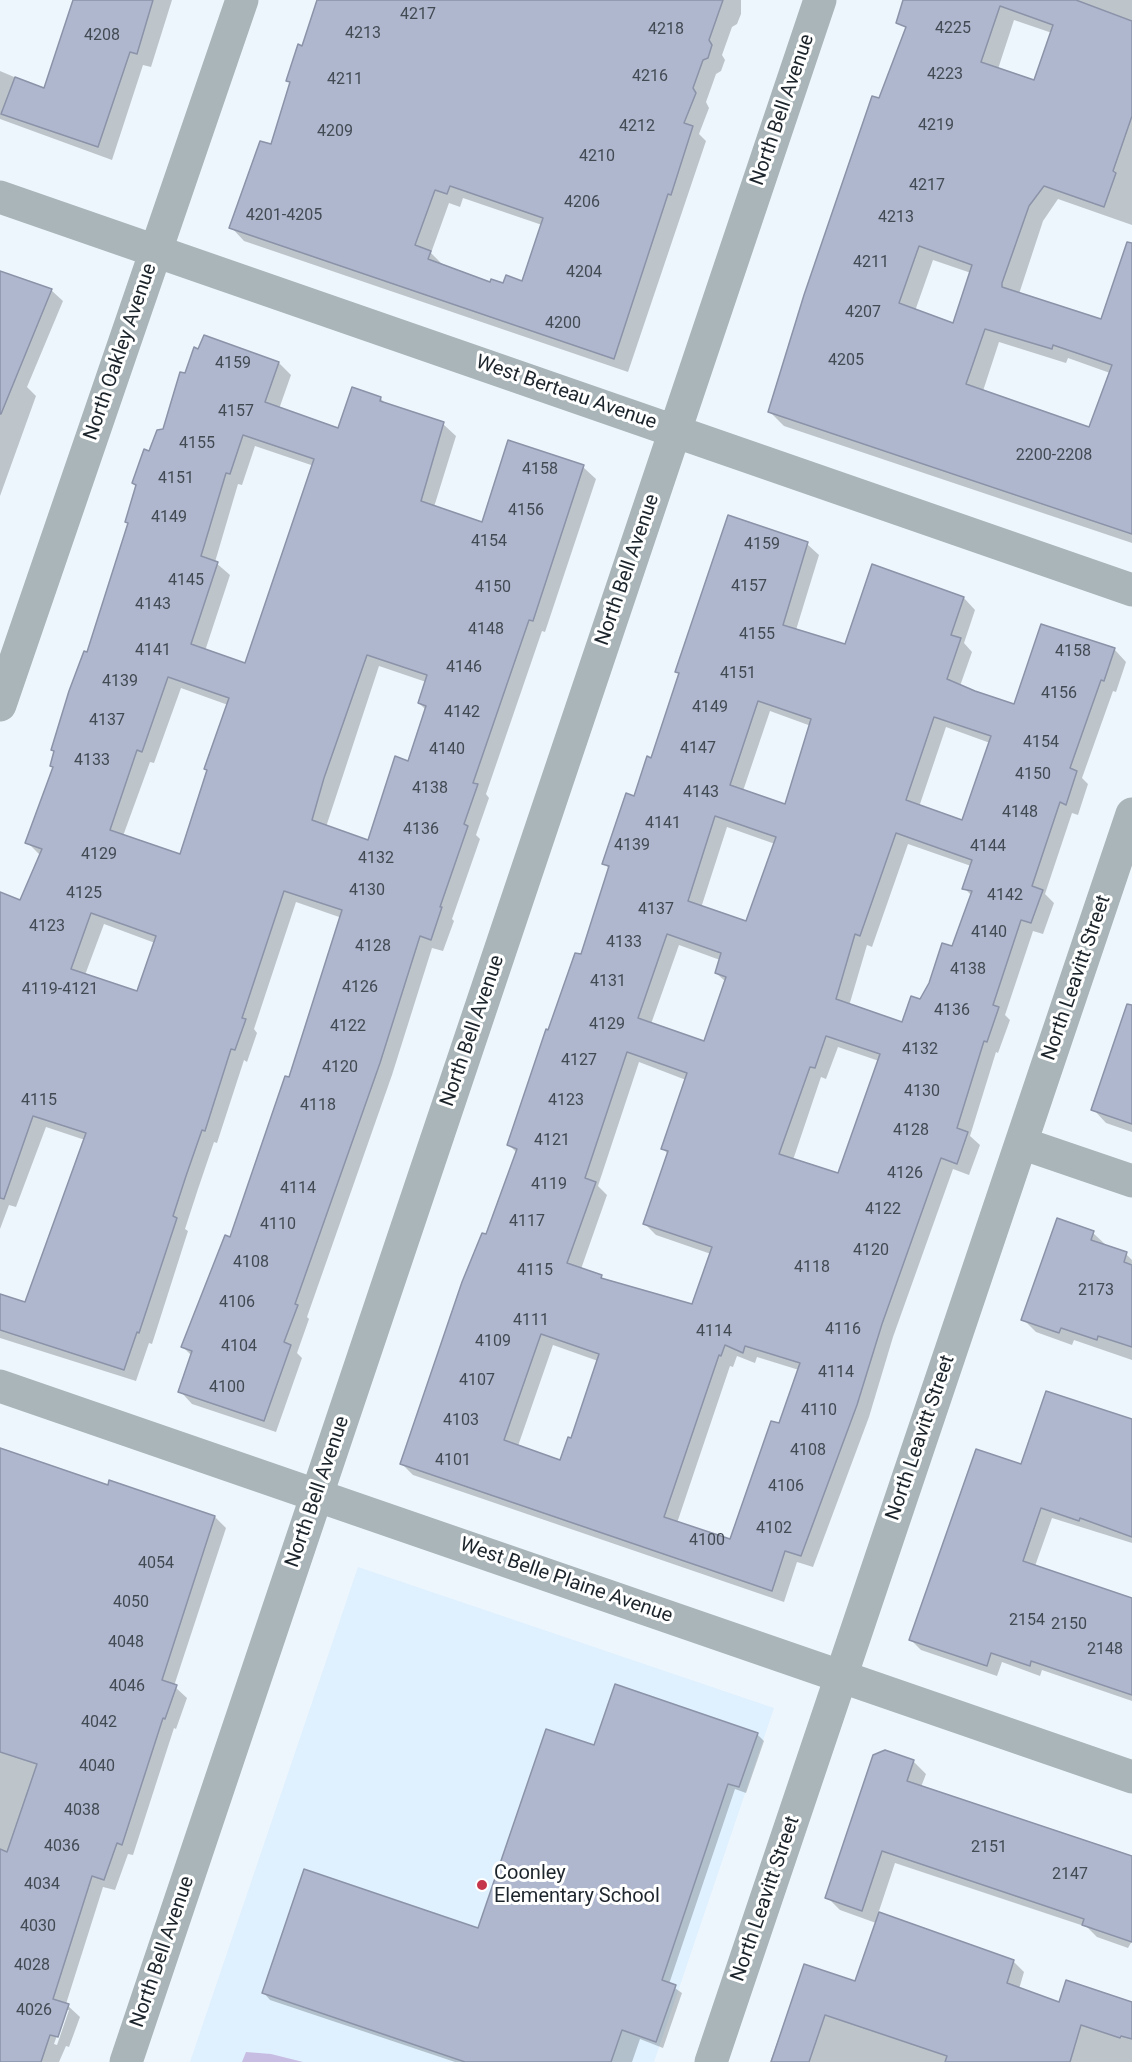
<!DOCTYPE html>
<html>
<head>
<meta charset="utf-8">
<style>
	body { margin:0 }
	canvas { display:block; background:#edf6fd }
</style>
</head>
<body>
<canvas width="1132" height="2062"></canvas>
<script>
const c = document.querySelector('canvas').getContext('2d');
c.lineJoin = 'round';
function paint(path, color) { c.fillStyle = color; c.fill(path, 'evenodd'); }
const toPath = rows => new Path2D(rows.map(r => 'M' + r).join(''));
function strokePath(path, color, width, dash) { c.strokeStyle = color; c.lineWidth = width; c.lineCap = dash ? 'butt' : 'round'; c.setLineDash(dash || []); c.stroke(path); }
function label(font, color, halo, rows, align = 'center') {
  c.font = font + ' Roboto,sans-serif'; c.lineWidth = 6; c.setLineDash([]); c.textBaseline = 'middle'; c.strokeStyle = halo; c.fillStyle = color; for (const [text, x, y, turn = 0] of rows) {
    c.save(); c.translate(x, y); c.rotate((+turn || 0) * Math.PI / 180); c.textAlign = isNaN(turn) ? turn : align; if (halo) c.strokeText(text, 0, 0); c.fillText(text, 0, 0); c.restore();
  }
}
const built = toPath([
	[358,1567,774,1708,654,2062,190,2062]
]);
const green = toPath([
	[246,2052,271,2054,303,2062,242,2062]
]);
const shadow = toPath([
	[75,0,172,0,151,67,143,65,112,160,0,119,0,71,45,90],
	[318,0,741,0,741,14,737,24,732,27,722,55,725,60,721,71,716,74,706,102,709,108,699,134,706,141,628,372,244,241,231,227,272,146,291,84,288,81,303,47],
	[463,198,542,225,523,282,490,284,445,267,431,253,449,203,460,207],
	[915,0,1132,0,1132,225,1058,199,1043,221,1019,294,1102,321,1132,277,1132,543,784,426,770,412],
	[1014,20,1052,33,1035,82,998,69],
	[933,260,971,273,954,325,915,311],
	[999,342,1066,363,1068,358,1110,373,1090,428,983,391],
	[0,273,51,290,63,301,27,387,36,396,0,496],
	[279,363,291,375,279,409,339,430,380,398,387,405,443,424,456,436,434,507,482,524,583,467,596,479,545,632,542,631,486,794,489,798,476,835,480,839,452,919,454,921,443,951,432,948,392,1075,307,1317,309,1319,297,1353,302,1358,276,1432,192,1404,180,1391,192,1356,183,1347,231,1239,290,1079,342,918,296,902,254,1029,257,1033,247,1062,244,1060,217,1143,214,1142,198,1189,185,1229,188,1231,152,1344,149,1343,136,1381,0,1338,0,1296,26,1304,85,1140,46,1127,16,1207,9,1205,0,1229,0,922,21,902,41,856,27,842,54,768,55,753,51,749,88,654,129,524,137,487,134,483,164,430],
	[255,446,314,466,246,665,205,651,230,575,215,562,238,484,242,485],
	[379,666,426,682,419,703,426,710,409,763,369,841,326,827],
	[181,688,228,705,181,856,123,836,150,762,154,763],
	[104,924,155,943,137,993,85,975],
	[807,544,819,555,796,630,846,646,964,598,975,610,964,643,972,652,960,686,1015,706,1042,626,1115,650,1126,662,1116,692,1113,691,1082,778,1088,784,1078,815,1072,813,1045,894,1054,903,1043,934,1033,931,1005,1015,1010,1020,998,1053,996,1052,970,1136,980,1145,969,1175,953,1169,893,1337,869,1417,813,1567,797,1562,784,1602,413,1475,401,1463,517,1153,509,1145,549,1032,582,956,609,869,604,863,652,760,680,675,676,671],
	[770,711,811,726,786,806,743,791],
	[946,727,990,743,963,822,919,807],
	[727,827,775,844,747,923,701,908],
	[908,844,971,866,964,888,972,896,953,948,921,1000,903,1024,849,1006,867,945,872,947],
	[679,945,720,960,716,973,726,982,705,1043,651,1024],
	[838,1047,879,1061,839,1175,793,1160,821,1077,826,1079],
	[639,1062,686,1080,662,1148,668,1154,644,1223,656,1235,711,1254,693,1306,605,1281,581,1269,607,1195,598,1186],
	[553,1345,598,1361,572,1440,561,1462,518,1446],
	[737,1356,755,1363,757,1357,799,1370,780,1425,731,1541,677,1523,730,1366,733,1367],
	[1132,1005,1132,1132,1106,1123,1093,1109],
	[1093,1233,1106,1245,1126,1254,1132,1260,1132,1360,1074,1340,1072,1345,1036,1332,1023,1319],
	[1132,1420,1132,1543,1052,1518,1035,1566,1132,1619,1132,1701,1042,1670,1040,1676,1002,1662,997,1676,921,1650,911,1640,1022,1466],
	[0,1448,109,1487,110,1482,215,1517,226,1528,174,1686,187,1698,176,1729,174,1728,133,1855,128,1854,115,1890,103,1887,66,2004,80,2017,69,2047,66,2046,59,2062,0,2062],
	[66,2010,69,2010,57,2045,54,2044],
	[757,1734,764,1741,746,1793,735,1789,669,1984,682,1993,663,2048,640,2039,632,2062,455,2062,270,2000,264,1993,479,1930,595,1747],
	[913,1761,926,1774,921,1787,1132,1860,1132,1941,1128,1948,1097,1937,1087,1927,895,1863,878,1914,1013,1961,1024,1972,1019,1989,1060,2004,1067,1982,1132,2002,1132,2062,770,2062,805,1966,856,1983,876,1923,840,1910,827,1897]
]);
const building = toPath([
	[73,0,153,0,137,54,130,52,98,147,1,114,15,77,44,88,73,0],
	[317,0,723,0,709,40,712,45,708,58,703,60,693,88,696,93,684,123,693,126,671,195,668,194,614,359,229,228,260,141,271,144,290,82,286,81,298,44,302,46,317,0],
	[450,186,543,218,522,281,506,275,503,283,491,279,490,282,428,259,431,251,415,245,435,190,447,194,450,186],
	[903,0,1076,0,1132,21,1132,116,1113,171,1116,173,1104,207,1044,186,1029,206,1002,283,1002,287,1101,319,1127,242,1132,243,1132,534,768,412,804,295,872,96,879,98,906,27,896,23,903,0],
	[1000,6,1053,25,1034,80,981,62,1000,6],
	[919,246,972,265,953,323,899,303,919,246],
	[985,329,1052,349,1053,345,1112,365,1089,427,966,384,985,329],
	[0,271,52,289,1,414,0,414,0,271],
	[204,335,279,362,265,402,338,428,352,387,381,397,380,401,444,422,421,501,482,522,508,440,584,465,533,621,529,620,473,783,478,784,464,824,468,826,440,907,442,907,431,940,420,936,380,1063,295,1304,298,1305,284,1342,291,1345,264,1421,178,1392,192,1351,181,1347,225,1235,230,1237,285,1076,289,1077,342,910,284,891,242,1018,246,1019,235,1050,231,1049,205,1131,202,1130,186,1176,173,1216,177,1218,139,1333,137,1332,124,1370,0,1330,0,1294,25,1302,86,1133,33,1116,4,1199,0,1198,0,892,20,900,42,849,25,843,53,767,50,766,54,751,51,750,69,691,84,651,87,652,128,523,125,522,136,485,132,483,144,449,149,451,157,430,163,429,180,372,185,373,194,347,198,349,204,335],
	[243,435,314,459,245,663,191,644,218,562,201,556,226,473,230,474,243,435],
	[367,655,427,675,418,703,426,706,408,761,395,756,368,840,312,820,324,778,367,655],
	[168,677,229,698,204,769,207,770,180,854,110,830,137,750,142,752,168,677],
	[91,913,156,936,137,991,71,969,91,913],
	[728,515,808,542,783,625,845,644,872,564,964,597,951,635,961,638,947,679,975,691,1014,704,1041,624,1115,648,1104,681,1101,680,1070,768,1077,771,1066,805,1060,802,1032,886,1043,890,1031,923,1021,920,993,1005,999,1007,987,1042,984,1041,957,1128,968,1132,957,1164,941,1158,882,1324,857,1405,801,1556,785,1551,772,1591,400,1464,462,1282,482,1233,486,1234,517,1149,507,1145,546,1029,548,1030,575,953,581,954,609,866,602,864,626,793,634,796,647,756,651,758,679,673,675,672,728,515],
	[758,701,811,719,785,804,730,785,758,701],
	[934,717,991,736,962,820,906,800,934,717],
	[715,816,776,837,746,921,688,901,715,816],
	[896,833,972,860,962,889,972,891,952,946,942,943,929,983,920,999,911,996,902,1022,836,999,855,934,860,936,896,833],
	[667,934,721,953,715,973,726,977,704,1041,638,1018,667,934],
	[826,1036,880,1054,838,1173,779,1154,810,1067,815,1068,826,1036],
	[627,1052,687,1073,661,1149,668,1151,643,1224,712,1247,692,1304,601,1278,602,1275,567,1263,596,1182,585,1178,627,1052],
	[541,1334,599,1354,571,1438,568,1437,560,1460,504,1440,541,1334],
	[725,1345,743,1353,745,1346,800,1363,779,1423,771,1421,730,1539,664,1517,719,1355,721,1356,725,1345],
	[1127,1004,1132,1005,1132,1124,1091,1110,1127,1004],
	[1057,1218,1094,1231,1091,1240,1127,1252,1124,1262,1132,1265,1132,1347,1098,1336,1097,1340,1061,1328,1059,1333,1021,1320,1057,1218],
	[1046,1391,1132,1419,1132,1537,1080,1518,1079,1521,1041,1508,1023,1561,1132,1598,1132,1695,1031,1661,1030,1666,991,1653,987,1666,909,1640,976,1449,1021,1464,1046,1391],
	[0,1448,108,1485,109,1480,215,1516,162,1680,177,1685,165,1719,163,1718,122,1845,117,1843,104,1880,92,1876,53,1999,69,2004,58,2037,50,2035,41,2062,0,2062,0,1849,7,1852,37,1764,0,1752,0,1448],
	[615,1684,758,1733,739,1787,728,1784,662,1980,676,1985,656,2042,622,2030,611,2062,465,2062,262,1993,304,1869,478,1928,546,1729,594,1745,615,1684],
	[885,1750,914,1760,907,1781,1132,1856,1132,1942,1082,1925,1084,1919,882,1851,862,1911,825,1898,873,1755,885,1750],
	[879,1912,1014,1960,1007,1983,1059,2002,1066,1980,1132,2002,1132,2039,1121,2036,1120,2038,1081,2025,1070,2062,945,2062,947,2056,825,2015,809,2062,771,2062,804,1964,855,1981,879,1912]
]);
const minor = toPath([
	[0,197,1132,590],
	[0,705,242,0],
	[1021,1143,1132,1181],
	[0,1386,1132,1777],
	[126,2062,820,0],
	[711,2062,1132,814]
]);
const markers = [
	[482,1885,6,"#c6364b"]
];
const numberNames = [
	["4217",418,15],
	["4225",953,29],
	["4218",666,30],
	["4213",363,34],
	["4208",102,36],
	["4223",945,75],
	["4216",650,77],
	["4211",345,80],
	["4219",936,126],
	["4212",637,127],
	["4209",335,132],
	["4210",597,157],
	["4217",927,186],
	["4206",582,203],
	["4201-4205",284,216],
	["4213",896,218],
	["4211",871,263],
	["4204",584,273],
	["4207",863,313],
	["4200",563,324],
	["4205",846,361],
	["4159",233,364],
	["4157",236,412],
	["4155",197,444],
	["2200-2208",1054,456],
	["4158",540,470],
	["4151",176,479],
	["4156",526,511],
	["4149",169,518],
	["4154",489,542],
	["4159",762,545],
	["4145",186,581],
	["4157",749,587],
	["4150",493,588],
	["4143",153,605],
	["4148",486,630],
	["4155",757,635],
	["4141",153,651],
	["4158",1073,652],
	["4146",464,668],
	["4151",738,674],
	["4139",120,682],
	["4156",1059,694],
	["4149",710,708],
	["4142",462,713],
	["4137",107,721],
	["4154",1041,743],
	["4147",698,749],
	["4140",447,750],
	["4133",92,761],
	["4150",1033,775],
	["4138",430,789],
	["4143",701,793],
	["4148",1020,813],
	["4141",663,824],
	["4136",421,830],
	["4139",632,846],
	["4144",988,847],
	["4129",99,855],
	["4132",376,859],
	["4130",367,891],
	["4125",84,894],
	["4142",1005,896],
	["4137",656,910],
	["4123",47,927],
	["4140",989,933],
	["4133",624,943],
	["4128",373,947],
	["4138",968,970],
	["4131",608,982],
	["4126",360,988],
	["4119-4121",60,990],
	["4136",952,1011],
	["4129",607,1025],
	["4122",348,1027],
	["4132",920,1050],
	["4127",579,1061],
	["4120",340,1068],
	["4130",922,1092],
	["4115",39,1101],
	["4123",566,1101],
	["4118",318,1106],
	["4128",911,1131],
	["4121",552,1141],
	["4126",905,1174],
	["4119",549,1185],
	["4114",298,1189],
	["4122",883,1210],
	["4117",527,1222],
	["4110",278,1225],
	["4120",871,1251],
	["4108",251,1263],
	["4118",812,1268],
	["4115",535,1271],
	["2173",1096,1291],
	["4106",237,1303],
	["4111",531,1321],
	["4116",843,1330],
	["4114",714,1332],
	["4109",493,1342],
	["4104",239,1347],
	["4114",836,1373],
	["4107",477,1381],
	["4100",227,1388],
	["4110",819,1411],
	["4103",461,1421],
	["4108",808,1451],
	["4101",453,1461],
	["4106",786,1487],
	["4102",774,1529],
	["4100",707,1541],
	["4054",156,1564],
	["4050",131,1603],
	["2154",1027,1621],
	["2150",1069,1625],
	["4048",126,1643],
	["2148",1105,1650],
	["4046",127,1687],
	["4042",99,1723],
	["4040",97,1767],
	["4038",82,1811],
	["4036",62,1847],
	["2151",989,1848],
	["2147",1070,1875],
	["4034",42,1885],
	["4030",38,1927],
	["4028",32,1966],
	["4026",34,2011]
];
const streetNames = [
	["North Bell Avenue",783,110,-71],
	["North Oakley Avenue",121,352,-71],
	["West Berteau Avenue",566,393,19],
	["North Bell Avenue",628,570,-71],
	["North Leavitt Street",1077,978,-71],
	["North Bell Avenue",473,1031,-71],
	["North Leavitt Street",921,1438,-71],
	["North Bell Avenue",318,1492,-71],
	["West Belle Plaine Avenue",566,1581,19],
	["North Leavitt Street",766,1899,-71],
	["North Bell Avenue",163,1952,-71]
];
const poiNames = [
	["Coonley",494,1874],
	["Elementary School",494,1897]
];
paint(built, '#dff0fe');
paint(green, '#c7bde2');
paint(shadow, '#0003');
paint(building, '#afb7ce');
strokePath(building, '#8b93a9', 1.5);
strokePath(minor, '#a9b5b9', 33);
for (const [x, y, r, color] of markers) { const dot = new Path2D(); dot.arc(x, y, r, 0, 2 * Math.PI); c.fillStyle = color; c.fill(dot); strokePath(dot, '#fff', 2); }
label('16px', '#424a54', null, numberNames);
label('20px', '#1d252c', '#fff', streetNames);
label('20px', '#1d252c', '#fff', poiNames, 'left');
</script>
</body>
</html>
